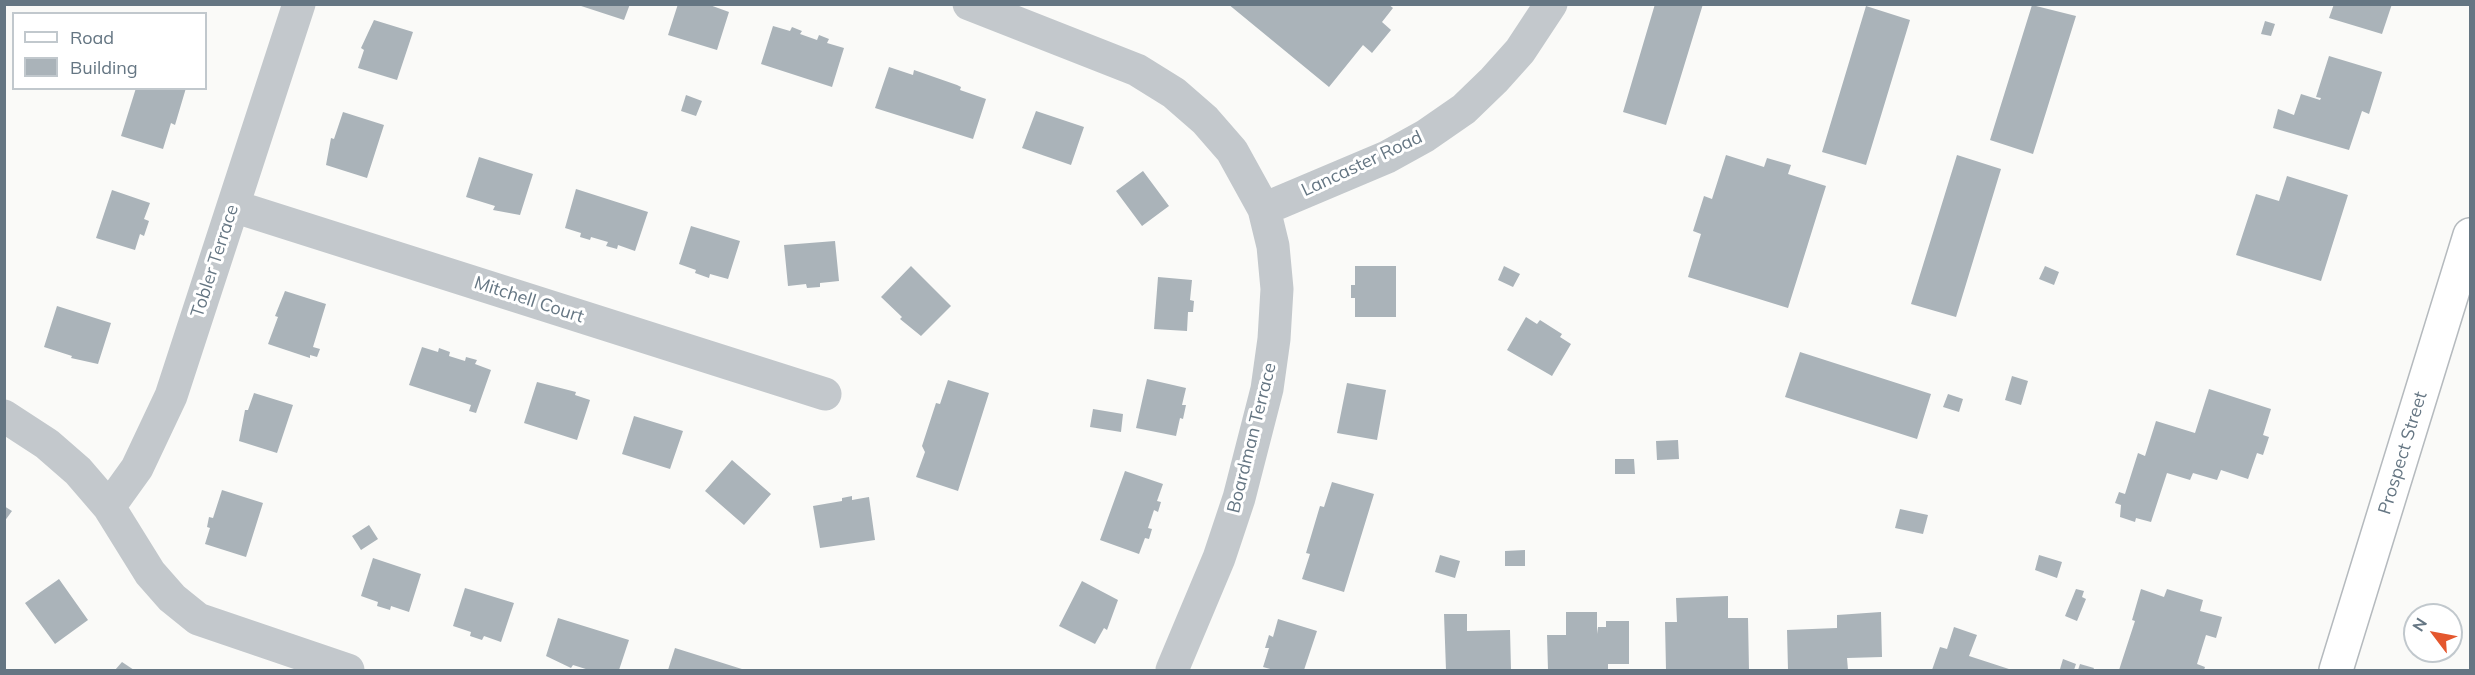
<!DOCTYPE html>
<html>
<head>
<meta charset="utf-8">
<style>
	body { margin:0 }
	#map { position:relative; width:2475px; height:675px; overflow:hidden; background:#fafaf8; font-family:Mulish,sans-serif }
	canvas { display:block }
	.frame { position:absolute; inset:0; border:6px solid #657683; pointer-events:none }
	.legend { position:absolute; left:12px; top:12px; width:195px; height:78px; box-sizing:border-box; background:#fff; border:2px solid #c1c8cd; margin:0; padding:8px 10px; list-style:none; font-size:18px; color:#657683 }
	.legend li { display:flex; align-items:center; gap:12px; height:30px }
	.legend b { width:30px; border:2px solid #c1c8cd }
	.north { position:absolute; left:2403px; top:603px; width:60px; height:60px; box-sizing:border-box; background:#fff; border:2px solid #c1c8cd; border-radius:50%; rotate:302deg; font-size:16px; font-weight:700; line-height:24px; text-align:center; color:#657683 }
	.north::after { content:''; display:block; margin:auto; width:21px; height:27px; background:#e4572e; clip-path:polygon(50% 0,100% 100%,50% 72%,0 100%) }
</style>
</head>
<body>
<div id="map">
<canvas width="2475" height="675"></canvas>
<div class="frame"></div>
<ul class="legend">
<li><b style="height:8px;background:#fff"></b>Road</li>
<li><b style="height:16px;background:#aab3b9"></b>Building</li>
</ul>
<div class="north">N</div>
</div>
<script>
const c = document.querySelector('canvas').getContext('2d');
c.lineJoin = 'round';
function paint(path, color) { c.fillStyle = color; c.fill(path, 'evenodd'); }
const toPath = rows => new Path2D(rows.map(r => 'M' + r).join(''));
function strokePath(path, color, width, dash) { c.strokeStyle = color; c.lineWidth = width; c.lineCap = dash ? 'butt' : 'round'; c.setLineDash(dash || []); c.stroke(path); }
function label(font, color, halo, rows, align = 'center') {
  c.font = font + ' Mulish,sans-serif'; c.lineWidth = 6; c.setLineDash([]); c.textBaseline = 'middle'; c.strokeStyle = halo; c.fillStyle = color; for (const [text, x, y, turn = 0] of rows) {
    c.save(); c.translate(x, y); c.rotate((+turn || 0) * Math.PI / 180); c.textAlign = isNaN(turn) ? turn : align; if (halo) c.strokeText(text, 0, 0); c.fillText(text, 0, 0); c.restore();
  }
}
const building = toPath([
	[575,4,630,4,624,20],
	[678,4,707,4,729,12,717,50,668,35],
	[1228,4,1388,4,1393,8,1382,22,1391,30,1372,53,1363,45,1329,87],
	[1655,4,1703,4,1666,125,1623,112],
	[2334,4,2392,4,2382,34,2329,18],
	[2032,5,2076,16,2033,154,1990,140],
	[1866,6,1910,20,1866,165,1822,152],
	[374,20,413,32,397,80,358,68,364,50,361,48],
	[2265,21,2275,24,2271,36,2261,34],
	[773,26,790,31,792,27,802,31,800,34,817,40,819,35,829,39,827,43,844,48,832,87,761,64],
	[2329,56,2382,72,2369,114,2362,111,2349,150,2273,128,2278,109,2294,115,2301,94,2320,100,2321,98,2316,97],
	[889,67,913,75,914,70,957,85,961,87,960,90,986,99,973,139,875,108],
	[136,88,186,88,175,125,171,123,163,149,121,136],
	[686,95,702,101,696,116,681,111],
	[1036,111,1084,127,1071,165,1022,148],
	[343,112,384,125,367,178,326,165,331,138,334,139],
	[1726,155,1764,167,1767,158,1791,165,1788,174,1826,186,1788,308,1688,277,1701,234,1693,231,1704,196,1712,199],
	[1957,155,2001,169,1956,317,1911,304],
	[479,157,533,174,520,215,493,210,495,206,466,197],
	[1143,171,1169,206,1142,226,1116,191],
	[2287,176,2348,195,2321,281,2236,255,2256,194,2279,201],
	[576,189,648,212,635,251,618,245,617,249,606,246,608,242,591,237,590,240,580,237,581,233,565,228],
	[112,190,150,203,144,219,149,221,144,236,140,234,135,250,96,238],
	[691,226,740,241,728,279,710,274,709,278,695,273,696,270,679,264],
	[835,241,839,281,820,283,820,287,807,288,806,284,788,286,784,245],
	[911,266,951,306,921,336,900,319,902,317,881,297],
	[1355,266,1396,266,1396,317,1355,317,1355,298,1351,298,1351,285,1355,285],
	[1504,266,1520,274,1513,287,1498,280],
	[2045,266,2059,272,2054,285,2039,279],
	[1158,277,1192,280,1190,300,1194,301,1193,312,1188,312,1187,331,1154,329],
	[285,291,326,304,313,347,320,349,317,357,310,355,310,358,268,344,278,317,275,316],
	[57,306,111,323,98,364,71,358,72,356,44,347],
	[1526,317,1537,324,1540,320,1562,334,1560,337,1571,344,1552,376,1507,350],
	[422,347,438,352,439,348,450,352,449,356,465,361,466,357,477,360,475,364,491,370,476,413,469,411,471,405,409,385],
	[1800,352,1931,394,1917,439,1785,397],
	[2012,376,2028,381,2021,405,2005,400],
	[1147,379,1186,388,1182,405,1186,405,1183,419,1180,418,1176,436,1136,428],
	[948,380,989,393,958,491,916,477,925,452,922,446,936,403,940,404],
	[537,382,576,392,575,395,590,400,577,440,524,423],
	[1347,383,1386,390,1377,440,1337,433],
	[2209,389,2271,409,2263,435,2269,437,2263,455,2257,453,2248,479,2221,470,2217,480,2193,473,2190,480,2167,473,2151,522,2136,518,2135,522,2120,517,2121,505,2115,503,2119,492,2125,494,2138,453,2145,456,2156,421,2195,433],
	[254,393,293,405,277,453,239,441,245,410,248,410],
	[1948,394,1963,399,1959,412,1943,407],
	[1093,409,1123,414,1121,432,1090,427],
	[634,416,683,431,670,469,622,454],
	[1678,440,1679,459,1657,460,1656,441],
	[1615,459,1634,459,1635,474,1615,474],
	[732,460,771,494,744,525,705,491],
	[1125,471,1163,484,1157,501,1161,502,1158,512,1154,510,1148,528,1152,529,1149,539,1145,538,1139,554,1100,540],
	[1332,482,1374,494,1344,592,1302,579,1310,554,1306,553,1320,506,1324,507],
	[222,490,263,503,246,557,205,544,210,528,207,527,209,517,213,518],
	[852,496,852,500,869,497,875,540,820,548,813,506,842,501,842,498],
	[4,506,12,511,4,522],
	[1900,509,1928,515,1923,534,1895,528],
	[369,525,378,539,361,550,352,536],
	[1525,550,1525,566,1505,566,1505,551],
	[1440,555,1460,561,1455,578,1435,572],
	[2039,555,2062,562,2057,578,2035,570],
	[373,558,421,574,409,612,391,606,390,610,377,606,378,602,361,596],
	[59,579,88,620,55,644,25,603],
	[1082,581,1118,600,1107,630,1104,628,1095,644,1059,626],
	[465,588,514,603,501,642,484,636,482,640,470,636,471,632,453,626],
	[2076,589,2084,591,2082,597,2086,599,2077,621,2065,616],
	[2141,589,2164,597,2167,589,2203,600,2200,611,2222,617,2216,638,2206,635,2197,664,2205,667,2204,670,2119,670,2135,621,2132,620],
	[1728,596,1728,618,1748,618,1749,670,1666,670,1665,622,1677,622,1676,598],
	[1566,612,1597,612,1597,634,1598,627,1606,627,1606,621,1629,621,1629,664,1608,664,1608,670,1548,670,1547,635,1566,635],
	[1881,612,1882,657,1847,658,1848,670,1788,670,1787,630,1837,628,1837,615],
	[1444,614,1467,614,1467,631,1510,630,1511,670,1446,670],
	[558,618,629,640,619,670,589,670,573,665,571,668,546,656],
	[1278,619,1317,631,1304,670,1274,670,1263,667,1269,648,1265,648,1269,635,1273,637],
	[1954,627,1977,635,1969,656,2012,670,1932,670,1940,647,1947,649],
	[675,648,745,670,668,670],
	[2063,659,2076,664,2074,670,2060,669],
	[122,662,134,670,115,670],
	[2080,664,2094,668,2093,670,2078,670]
]);
const minor = toPath([
	[969,4,1137,70,1174,93,1205,120,1232,151,1264,209,1273,246,1277,289,1274,339,1267,389,1239,498,1219,558,1172,670],
	[233,206,825,394],
	[1264,209,1387,157,1425,136,1464,109,1494,80,1520,51,1551,4],
	[4,416,47,444,78,471,109,507,150,573,172,598,198,619,348,670],
	[109,507,137,468,171,396,299,4]
]);
const major = toPath([
	[2336,670,2470,235]
]);
const streetNames = [
	["Lancaster Road",1362,164,-25],
	["Tobler Terrace",215,261,-72],
	["Mitchell Court",529,300,18],
	["Boardman Terrace",1252,438,-76],
	["Prospect Street",2403,453,-73]
];
paint(building, '#aab3b9');
strokePath(major, '#b5babe', 36);
strokePath(minor, '#c3c8cc', 33);
strokePath(major, '#fff', 33);
label('18px', '#657683', '#fff', streetNames);
</script>
</body>
</html>
